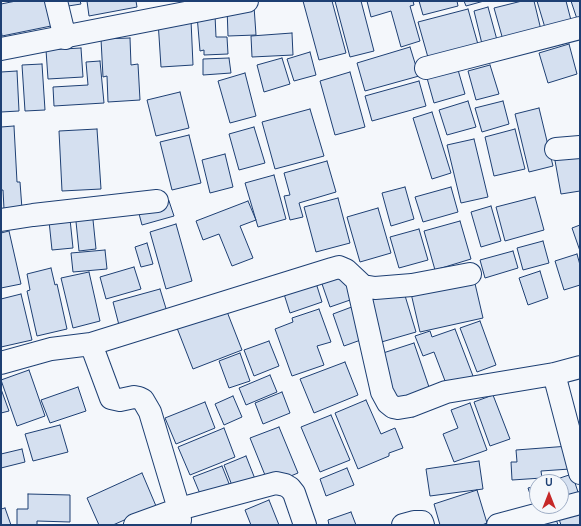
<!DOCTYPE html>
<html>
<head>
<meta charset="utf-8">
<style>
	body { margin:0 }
	#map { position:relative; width:581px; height:526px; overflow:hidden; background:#f4f7fb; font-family:Overpass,sans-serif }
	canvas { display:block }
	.frame { position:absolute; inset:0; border:2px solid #1d3f73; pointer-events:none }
	.north { position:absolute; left:529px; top:474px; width:40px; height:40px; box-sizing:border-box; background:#f4f7fb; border:1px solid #9eadc5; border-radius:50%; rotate:0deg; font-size:11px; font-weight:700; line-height:16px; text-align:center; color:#1d3f73 }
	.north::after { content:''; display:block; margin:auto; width:14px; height:18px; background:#c62828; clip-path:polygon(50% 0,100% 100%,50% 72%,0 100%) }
</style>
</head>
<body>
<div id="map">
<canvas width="581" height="526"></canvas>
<div class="frame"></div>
<div class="north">U</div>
</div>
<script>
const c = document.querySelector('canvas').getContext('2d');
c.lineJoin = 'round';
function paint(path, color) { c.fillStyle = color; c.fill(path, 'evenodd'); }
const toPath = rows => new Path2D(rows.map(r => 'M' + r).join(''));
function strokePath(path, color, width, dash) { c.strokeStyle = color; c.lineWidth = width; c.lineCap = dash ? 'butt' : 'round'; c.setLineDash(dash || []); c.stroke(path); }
const building = toPath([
	[16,1,46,1,51,26,2,36,1,29,1,4,16,1],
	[60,1,80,1,81,4,62,7,60,1],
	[87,1,136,1,137,7,89,16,87,1],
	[303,1,332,1,346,53,319,60,303,1],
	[335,1,361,1,374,51,350,57,335,1],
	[367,1,413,1,414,5,410,6,420,41,401,47,391,11,371,17,367,1],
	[419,1,457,1,458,6,423,15,419,1],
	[464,1,484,1,466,6,464,1],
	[522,1,534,1,541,30,503,40,494,8,522,1],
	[537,1,566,1,572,24,546,31,537,1],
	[571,1,580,1,580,25,579,25,571,1],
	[254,6,256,35,228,36,227,7,254,6],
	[488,7,497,40,482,44,474,11,488,7],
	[468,9,479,48,429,61,418,22,468,9],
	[197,15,215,15,216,37,227,37,228,54,204,55,204,50,200,51,197,15],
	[191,20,193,65,161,67,158,21,191,20],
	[292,33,293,55,252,57,251,36,292,33],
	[130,38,131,65,138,64,140,100,108,102,107,76,103,77,101,39,130,38],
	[569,44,577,74,548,83,539,53,569,44],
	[410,47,419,76,365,91,357,63,410,47],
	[81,48,83,77,48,79,46,50,81,48],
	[310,52,316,75,294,81,287,59,310,52],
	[229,58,231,73,203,75,203,59,229,58],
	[282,58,290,84,264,92,257,65,282,58],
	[100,61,104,103,54,106,53,87,88,85,86,62,100,61],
	[456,63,465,94,434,103,425,71,456,63],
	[42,64,45,110,25,111,22,65,42,64],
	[490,65,499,94,476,100,468,71,490,65],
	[17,71,19,111,1,112,1,72,17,71],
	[350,72,365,127,335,135,320,81,350,72],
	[245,73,256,116,230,123,218,81,245,73],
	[419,81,426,106,372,121,365,96,419,81],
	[180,92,189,128,156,136,147,100,180,92],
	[468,101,476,127,447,135,439,110,468,101],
	[503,101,509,124,482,132,475,108,503,101],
	[539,108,553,166,529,172,515,114,539,108],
	[310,109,324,156,275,169,262,122,310,109],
	[432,112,451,173,432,179,413,118,432,112],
	[14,126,17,182,20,182,22,209,4,209,3,190,1,190,1,127,14,126],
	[254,127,265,163,239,170,229,134,254,127],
	[97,129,101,189,62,191,59,131,97,129],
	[515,129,525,169,494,176,485,137,515,129],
	[189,135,201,183,172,190,160,142,189,135],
	[474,139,488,197,461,203,447,145,474,139],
	[580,151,580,191,561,194,554,155,580,151],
	[225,154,233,187,210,193,202,160,225,154],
	[327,161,336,192,299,203,303,217,290,220,284,196,290,195,284,173,327,161],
	[274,175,286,219,258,227,245,183,274,175],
	[405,187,414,219,391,226,382,193,405,187],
	[451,187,458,212,423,222,415,197,451,187],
	[535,197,544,230,505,241,496,207,535,197],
	[338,198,350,243,316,252,304,207,338,198],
	[169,201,174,216,142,225,138,210,169,201],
	[248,201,256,220,240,226,253,258,232,266,219,234,203,240,196,221,248,201],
	[491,206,501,241,481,247,471,212,491,206],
	[378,208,391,253,360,262,347,217,378,208],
	[92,210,96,249,79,251,75,212,92,210],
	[70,219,73,248,52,250,49,221,70,219],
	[460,221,471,259,435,270,424,231,460,221],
	[176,224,192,281,166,289,150,232,176,224],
	[580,225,580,251,572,228,580,225],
	[419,229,428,260,399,268,390,237,419,229],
	[9,231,21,284,1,288,1,233,9,231],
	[543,241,549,263,523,270,517,248,543,241],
	[147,243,153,264,141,267,135,247,147,243],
	[105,250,107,269,73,272,71,253,105,250],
	[513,251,518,268,485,278,480,260,513,251],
	[577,254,580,265,580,285,564,290,555,261,577,254],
	[134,267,141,289,106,299,100,277,134,267],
	[51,268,55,285,57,284,67,329,37,336,27,291,30,290,27,274,51,268],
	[540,271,548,298,528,305,519,278,540,271],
	[89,272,100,321,73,328,61,278,89,272],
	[343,273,353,299,330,307,321,281,343,273],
	[473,275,483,318,420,332,410,289,473,275],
	[316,283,322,302,290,313,284,294,316,283],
	[160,289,168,315,120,329,113,302,160,289],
	[403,289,416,332,378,343,365,300,403,289],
	[21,294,32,340,1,347,1,299,21,294],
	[357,305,369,337,344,346,333,314,357,305],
	[226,309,242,350,193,369,177,328,226,309],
	[319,309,331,342,317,346,324,365,292,376,275,329,293,322,292,318,319,309],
	[480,321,496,365,477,372,460,328,480,321],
	[455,329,473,376,447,386,434,352,423,356,415,336,430,331,432,337,455,329],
	[269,341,279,366,254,376,244,350,269,341],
	[414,343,430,390,397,401,380,354,414,343],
	[240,353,250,381,229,388,219,361,240,353],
	[345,362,358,395,314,413,300,379,345,362],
	[29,370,45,416,17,426,1,380,29,370],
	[270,375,277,392,246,405,239,388,270,375],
	[78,387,86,411,50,423,41,400,78,387],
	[1,389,9,411,1,413,1,389],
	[282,392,290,413,263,424,255,403,282,392],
	[493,395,510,439,490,446,474,402,493,395],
	[233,396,242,417,224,425,215,404,233,396],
	[366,400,381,434,395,428,403,448,389,453,389,456,358,469,335,413,366,400],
	[205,402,215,428,176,444,165,418,205,402],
	[470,403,487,450,454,462,443,434,458,428,451,410,470,403],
	[331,415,350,460,320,472,301,427,331,415],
	[60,425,68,452,33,461,25,434,60,425],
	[279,427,298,473,269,485,250,438,279,427],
	[224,428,235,457,190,475,178,447,224,428],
	[569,446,570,469,541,471,542,478,512,480,511,462,517,462,516,450,569,446],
	[22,449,25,462,1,468,1,454,22,449],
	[246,456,257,484,235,493,224,465,246,456],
	[479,461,483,489,430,496,426,469,479,461],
	[222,466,232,491,203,501,193,477,222,466],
	[347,468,354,485,326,496,320,479,347,468],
	[142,473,156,506,113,525,99,525,87,498,142,473],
	[572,474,580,498,561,504,561,482,548,482,572,474],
	[537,486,537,506,536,512,528,488,537,486],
	[477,490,487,523,482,525,440,525,434,504,477,490],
	[28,494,70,495,70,522,37,521,37,525,17,525,17,509,28,509,28,494],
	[269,500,279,525,251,525,245,510,269,500],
	[580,505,580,525,561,525,557,513,580,505],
	[5,508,11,525,1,525,1,509,5,508],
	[351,512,356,525,329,525,328,520,351,512],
	[555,516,558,525,539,525,555,516]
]);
const minor = toPath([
	[56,1,65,38],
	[1,49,247,1],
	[426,68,580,28],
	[556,149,580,147],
	[1,220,33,215,157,201],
	[357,281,382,392,388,403,393,407,398,408,410,406,446,392,554,374,580,367],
	[91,344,332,269,339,267,346,270,363,286,375,288,412,285,470,274],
	[1,363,51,349,91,344,111,398,120,400,134,397,139,398,143,400,150,412,179,509,180,520,179,523,174,525],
	[554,374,580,473],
	[135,525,179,509,276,483,285,485,290,488,294,493,305,525],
	[403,525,414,522,422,522,423,525],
	[498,525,580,503]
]);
paint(building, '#d5e0f0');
strokePath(building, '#1d3f73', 1);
strokePath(minor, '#1d3f73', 24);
strokePath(minor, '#f4f7fb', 22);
</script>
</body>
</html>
